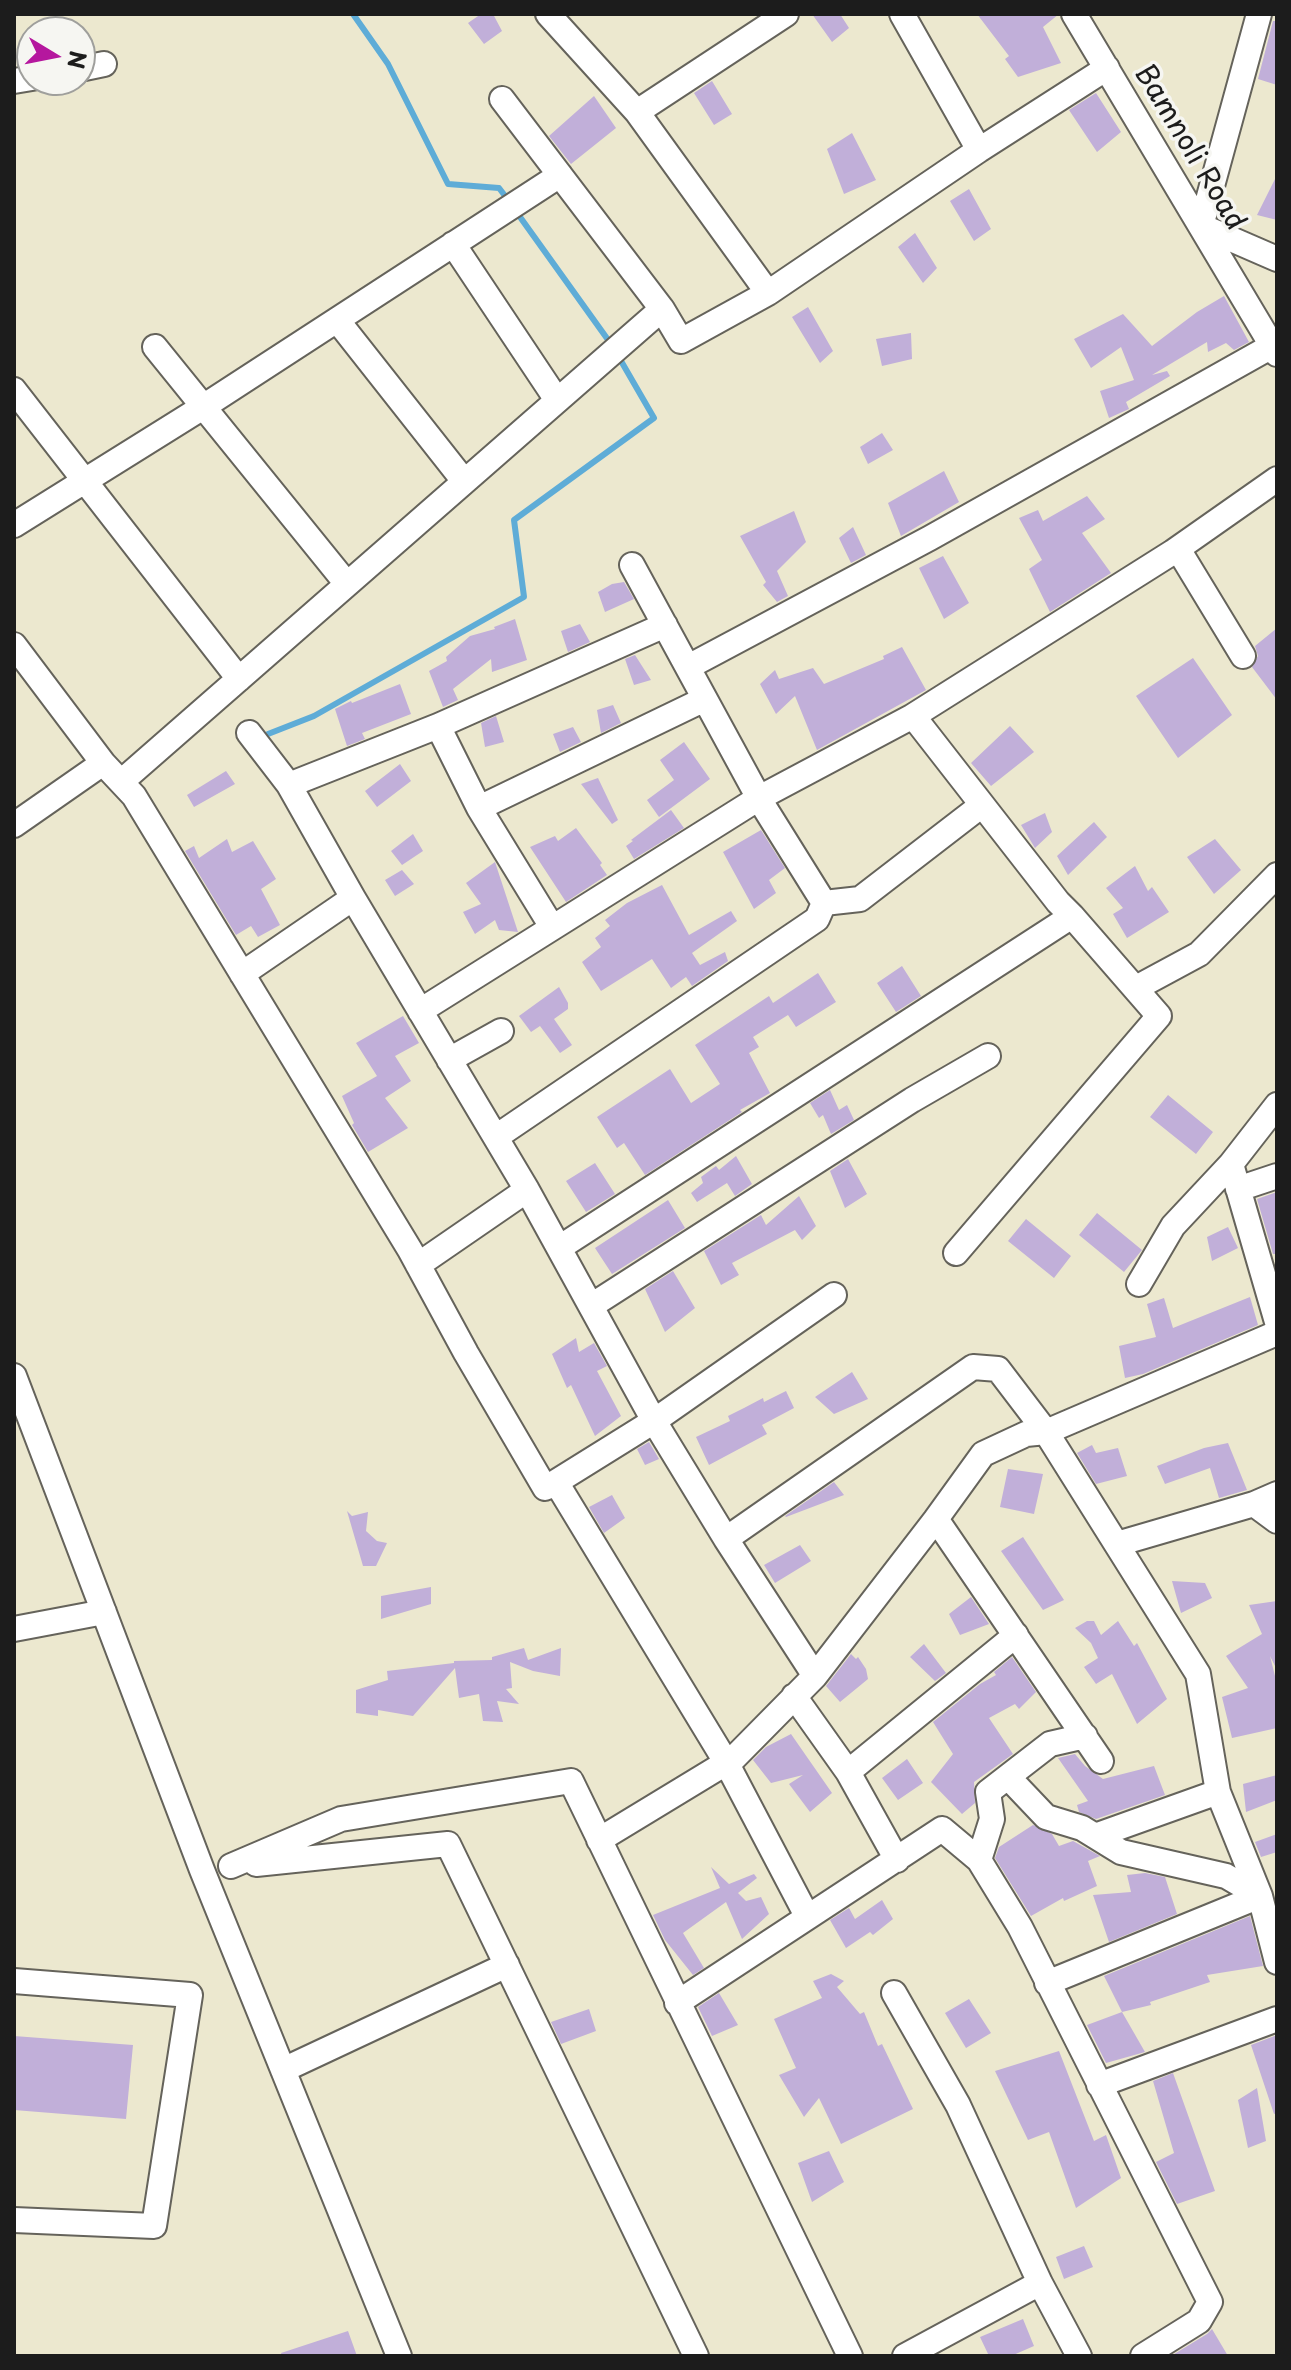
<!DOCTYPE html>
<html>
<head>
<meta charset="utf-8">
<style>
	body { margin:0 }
	#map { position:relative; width:1291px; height:2370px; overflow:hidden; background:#ece8cf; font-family:"Playpen Sans",sans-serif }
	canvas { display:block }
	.frame { position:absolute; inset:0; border:16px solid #1c1c1c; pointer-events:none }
	.north { position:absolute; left:16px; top:16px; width:80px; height:80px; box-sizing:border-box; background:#f6f6f2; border:2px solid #9f9f9c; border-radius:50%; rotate:100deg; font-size:22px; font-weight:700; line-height:32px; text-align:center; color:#1c1c1c }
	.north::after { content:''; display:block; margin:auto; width:28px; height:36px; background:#b5179e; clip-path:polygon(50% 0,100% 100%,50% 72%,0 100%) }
</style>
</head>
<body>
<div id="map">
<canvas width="1291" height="2370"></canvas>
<div class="frame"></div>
<div class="north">N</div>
</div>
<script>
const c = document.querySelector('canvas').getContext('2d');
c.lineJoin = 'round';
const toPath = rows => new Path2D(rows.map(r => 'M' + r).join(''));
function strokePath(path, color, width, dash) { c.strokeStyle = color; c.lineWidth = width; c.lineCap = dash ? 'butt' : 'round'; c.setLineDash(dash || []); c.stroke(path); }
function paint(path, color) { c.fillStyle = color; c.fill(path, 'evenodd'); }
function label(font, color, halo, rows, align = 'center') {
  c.font = font + ' "Playpen Sans",sans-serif'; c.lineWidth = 7; c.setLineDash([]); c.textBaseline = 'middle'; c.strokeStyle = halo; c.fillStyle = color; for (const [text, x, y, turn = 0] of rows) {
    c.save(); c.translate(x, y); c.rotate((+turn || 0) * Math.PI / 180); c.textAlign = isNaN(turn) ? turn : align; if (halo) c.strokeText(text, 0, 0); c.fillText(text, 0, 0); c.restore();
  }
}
const stream = toPath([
	[353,14,388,64,448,184,499,188,509,201],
	[515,210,611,344],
	[268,734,314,716,524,597,514,520,654,418,617,354]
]);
const building = toPath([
	[481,14,493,14,502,31,484,44,468,23],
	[812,14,840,14,849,28,832,42],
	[977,14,1059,14,1043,27,1061,63,1018,77,1005,59,1009,56],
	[1273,21,1277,21,1277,85,1258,79],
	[712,81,732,114,714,125,694,93],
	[1096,93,1121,132,1097,152,1069,110],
	[594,96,616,128,571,164,549,136],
	[852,133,876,180,844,194,827,149],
	[1277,175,1277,220,1257,215],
	[969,189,991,229,974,241,950,201],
	[915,233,937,268,923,283,898,247],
	[1224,296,1249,342,1234,350,1226,343,1208,352,1207,342,1152,375,1167,371,1170,376,1126,402,1129,409,1109,418,1100,391,1134,380,1121,347,1091,368,1074,339,1123,314,1152,346,1197,312],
	[808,307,833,351,820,363,792,317],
	[911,333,912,359,882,366,876,339],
	[882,433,893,450,868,464,860,447],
	[944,471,959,502,901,536,888,503],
	[1087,496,1105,519,1082,533,1111,573,1050,612,1029,569,1042,560,1019,518,1038,510,1043,521],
	[794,511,806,542,777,571,788,596,777,602,763,585,766,582,740,536],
	[853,527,866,555,851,563,839,538],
	[943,556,969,603,944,619,919,568],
	[624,582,634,599,605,612,598,592,612,584],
	[515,619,527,660,492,672,491,659,453,689,458,700,443,707,429,671,447,661,446,657,470,636,495,629,494,627],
	[580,624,590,642,568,652,561,631],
	[1277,628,1277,700,1252,667,1258,656,1255,646],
	[902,647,926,690,817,750,795,696,776,714,760,684,775,670,779,679,813,668,824,684,884,659,883,656],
	[635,655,651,680,634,685,625,659],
	[1193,658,1232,715,1178,758,1136,696],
	[400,684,411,714,362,733,365,739,347,746,335,709,351,701,352,703],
	[613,705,621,723,601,733,597,710],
	[496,716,504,742,485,747,481,723],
	[1010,726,1034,752,991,786,971,763],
	[573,727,581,742,560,752,553,734],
	[684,742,710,779,659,817,647,800,674,780,660,760],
	[400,764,411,781,377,807,365,791],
	[226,771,235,784,194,807,187,795],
	[598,778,618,820,612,824,581,784],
	[671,810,684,828,634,859,626,846,633,841,631,840],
	[1045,813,1052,832,1035,848,1021,825],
	[1094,822,1107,837,1068,875,1057,856],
	[576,828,602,863,600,865,607,875,566,902,530,847,555,836,558,841],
	[761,830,785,868,769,880,776,893,754,909,723,852],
	[413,834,423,851,402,865,391,851],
	[227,839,232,852,253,841,276,879,261,889,280,925,258,937,251,926,236,935,185,851,194,846,199,858],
	[1215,839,1241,870,1214,894,1187,857],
	[495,862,518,932,499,930,495,920,475,934,463,912,481,904,466,883],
	[1135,866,1148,891,1152,887,1169,912,1127,938,1113,914,1123,908,1106,888],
	[402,870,414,884,395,896,385,880],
	[662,885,689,935,731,911,737,921,692,953,700,965,725,952,728,961,692,986,686,977,671,988,652,959,601,991,582,962,601,947,595,938,610,926,605,920,627,903],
	[902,966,921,996,896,1012,877,983],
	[818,973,836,1002,796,1027,788,1015,753,1037,759,1047,749,1053,770,1093,740,1110,742,1112,645,1175,624,1143,617,1148,597,1117,670,1069,691,1103,720,1084,695,1045,769,996,773,1003],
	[559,987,568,1003,568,1009,554,1019,572,1045,560,1053,540,1026,531,1032,519,1016],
	[403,1016,419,1043,395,1056,411,1081,385,1098,408,1128,368,1152,352,1125,354,1123,342,1096,377,1076,356,1043],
	[830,1090,839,1110,847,1105,854,1120,831,1134,823,1115,819,1118,810,1103],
	[1168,1095,1213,1132,1196,1154,1150,1117],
	[736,1156,752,1184,735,1196,727,1183,697,1202,691,1193,703,1183,701,1177,716,1166,719,1170],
	[848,1159,867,1194,845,1208,830,1171],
	[595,1163,615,1194,586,1212,566,1181],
	[1277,1192,1277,1254,1273,1254,1257,1199],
	[799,1196,816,1226,802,1240,795,1230,732,1263,739,1275,721,1285,704,1251,761,1215,766,1225],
	[668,1200,685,1228,612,1274,595,1248],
	[1097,1213,1142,1250,1124,1272,1079,1235],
	[1026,1219,1071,1256,1054,1278,1008,1241],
	[1228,1227,1238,1248,1212,1261,1207,1237],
	[673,1271,695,1308,665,1332,645,1289],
	[1250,1297,1258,1325,1143,1374,1125,1378,1119,1346,1156,1337,1147,1304,1164,1298,1173,1328],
	[576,1338,579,1352,594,1343,607,1366,597,1371,621,1416,595,1436,571,1385,567,1388,552,1354],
	[852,1372,868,1399,834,1414,815,1397],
	[786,1391,794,1408,762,1425,767,1434,709,1465,696,1437,730,1421,728,1416,744,1408,763,1398,764,1402],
	[649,1442,659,1459,645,1465,637,1449],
	[1228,1443,1247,1490,1219,1498,1210,1468,1165,1484,1157,1466,1204,1448],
	[1092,1445,1096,1453,1118,1448,1127,1476,1096,1484,1077,1453],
	[1008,1469,1043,1474,1034,1514,1000,1507],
	[834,1482,844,1495,786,1517,785,1516],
	[612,1495,625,1518,604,1533,589,1507],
	[347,1511,352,1516,368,1512,366,1531,377,1541,387,1543,376,1566,363,1566],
	[1023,1537,1064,1600,1043,1610,1001,1551],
	[800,1545,811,1561,775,1583,764,1565],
	[1172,1581,1205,1583,1212,1598,1181,1613],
	[431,1587,431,1604,381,1619,381,1596],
	[971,1597,989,1624,960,1635,949,1614],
	[1277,1601,1277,1670,1270,1656,1277,1684,1277,1728,1232,1738,1222,1697,1248,1688,1226,1656,1262,1634,1249,1605],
	[1087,1621,1094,1621,1101,1635,1118,1621,1134,1646,1137,1643,1167,1699,1137,1724,1112,1674,1096,1684,1084,1667,1098,1658,1091,1643,1075,1628],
	[924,1644,946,1673,935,1681,910,1657],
	[524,1648,528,1660,561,1648,560,1676,533,1671,510,1662,512,1688,506,1689,519,1704,497,1701,503,1722,483,1721,479,1694,459,1698,455,1668,413,1716,378,1710,378,1716,356,1713,356,1690,388,1680,387,1671,454,1663,454,1661,492,1660,492,1657],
	[851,1654,856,1659,858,1657,866,1669,868,1679,840,1702,826,1686],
	[1012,1657,1036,1692,1019,1709,1015,1704,989,1718,1013,1754,974,1782,975,1803,962,1814,931,1782,953,1754,933,1722,980,1684,996,1675,994,1672],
	[791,1734,832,1793,810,1812,789,1784,803,1775,771,1783,753,1760,766,1747],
	[1075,1754,1085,1766,1103,1779,1154,1766,1165,1795,1096,1819,1079,1812,1077,1805,1088,1801,1058,1758],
	[907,1759,923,1783,898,1800,882,1778],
	[1277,1775,1277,1800,1246,1812,1243,1784],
	[1033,1825,1052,1834,1059,1846,1073,1841,1100,1856,1088,1861,1097,1886,1064,1901,1063,1898,1031,1916,995,1858,999,1847],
	[1277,1834,1277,1852,1261,1857,1255,1842],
	[711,1867,729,1884,754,1874,757,1878,738,1893,746,1901,761,1897,769,1914,742,1939,726,1902,683,1933,704,1968,693,1975,665,1940,653,1915,720,1888],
	[1145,1873,1165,1877,1177,1914,1109,1942,1093,1895,1131,1892,1127,1875],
	[882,1900,893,1919,873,1935,870,1932,846,1948,830,1920,849,1908,855,1919],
	[1250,1916,1263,1966,1207,1975,1210,1982,1150,2002,1151,2005,1122,2012,1104,1976],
	[831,1974,844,1981,837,1987,860,2014,864,2012,878,2046,882,2044,913,2109,841,2144,819,2098,804,2117,779,2075,796,2068,774,2019,822,1998,813,1981],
	[719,1993,738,2025,712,2036,698,2007],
	[969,1999,991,2033,966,2048,945,2013],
	[589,2009,596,2031,561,2044,551,2022],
	[1122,2012,1145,2052,1106,2063,1087,2025],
	[1277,2035,1277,2113,1274,2114,1251,2045],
	[14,2036,133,2045,126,2119,14,2110],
	[1059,2051,1094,2141,1106,2135,1121,2178,1076,2208,1049,2132,1028,2140,995,2071],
	[1173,2073,1215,2191,1177,2204,1156,2162,1174,2153,1153,2081],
	[1257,2088,1266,2141,1248,2148,1238,2100],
	[829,2151,844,2182,812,2202,798,2163],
	[1084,2246,1093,2267,1064,2279,1056,2257],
	[1023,2319,1034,2346,1011,2356,989,2356,980,2337],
	[1212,2329,1228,2356,1171,2356,1207,2334],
	[348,2331,357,2356,282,2356,281,2353]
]);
const minor = toPath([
	[548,14,637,112,786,14],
	[902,14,979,150],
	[1074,14,1277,354],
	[1259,14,1201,226,1277,259],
	[80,69,104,64],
	[14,81,32,78],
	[637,112,768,293],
	[453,244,557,400],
	[662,309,681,341,768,293,979,150,1107,68],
	[337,320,464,481],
	[155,347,347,584],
	[14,390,239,679],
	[14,525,203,407,560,175],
	[1178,549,1243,656],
	[632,565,761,802,824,903],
	[14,645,103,763],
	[688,667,930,538,1272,346],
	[913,716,1173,552,1277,479],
	[438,726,665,625],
	[249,733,289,785,438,726,479,808],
	[121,782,662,309,502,99],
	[289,785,353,898],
	[14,825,103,763,134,796,410,1250,466,1353,545,1488,556,1482,726,1762,807,1916],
	[824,903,860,899,982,805],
	[552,927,479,808,705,699],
	[242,974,353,898,527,1190],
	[1136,988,1199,954,1277,875],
	[420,1011,759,798,913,716,1058,902,1072,916],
	[449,1060,501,1031],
	[1277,1105,1231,1164,1277,1322],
	[496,1137,817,919,824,903],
	[1238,1189,1277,1176],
	[559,1248,1072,916,1159,1016,956,1253],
	[418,1265,527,1190,654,1421,834,1295],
	[1139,1284,1173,1226,1231,1164],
	[591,1306,912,1100,988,1056],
	[14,1376,202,1870,399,2356],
	[556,1482,654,1421,726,1539,815,1676,734,1758,599,1840],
	[1254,1504,1277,1494],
	[936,1519,983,1454,1026,1434,1046,1432,1277,1333],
	[726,1539,973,1367,998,1369,1046,1432,1198,1674,1218,1792,1260,1896,1277,1962],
	[1117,1544,1254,1504,1277,1521],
	[14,1629,104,1612],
	[815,1676,936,1519,1101,1761],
	[794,1696,848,1772,1016,1635],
	[848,1772,897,1860],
	[1008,1777,1046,1817,1082,1828,1121,1852,1226,1876,1260,1896,1047,1983],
	[1095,1836,1218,1792],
	[979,1860,992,1819,988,1792,1050,1744,1085,1736],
	[256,1864,448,1844,696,2356],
	[231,1866,341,1819,571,1781,850,2356],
	[14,1981,190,1995,154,2226,14,2220],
	[894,1993,958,2105,1040,2283,1079,2356],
	[677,2003,942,1829,979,1860,1020,1927,1210,2302,1199,2321,1143,2356],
	[283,2070,507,1965],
	[1099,2085,1277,2019],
	[905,2356,1040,2283]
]);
const streetNames = [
	["Bamnoli Road",1189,148,59]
];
strokePath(stream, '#5eacd7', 6);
paint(building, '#c1afd9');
strokePath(minor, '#65635b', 28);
strokePath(minor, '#fff', 24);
label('28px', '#1c1c1c', '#f6f6f2', streetNames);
</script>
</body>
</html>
